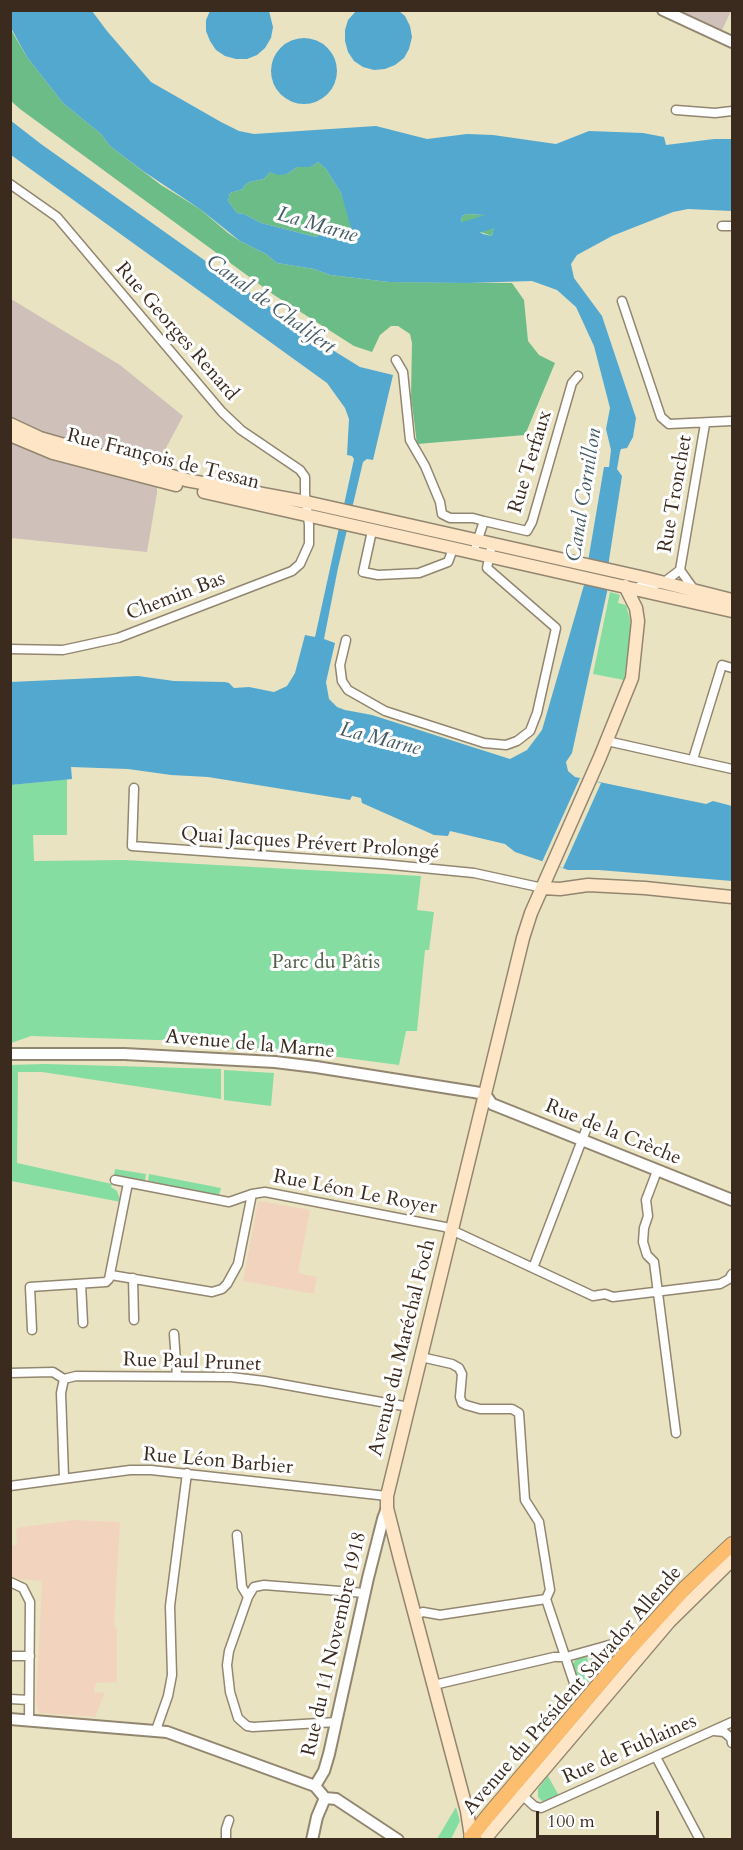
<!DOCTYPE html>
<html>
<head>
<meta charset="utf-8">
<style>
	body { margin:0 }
	#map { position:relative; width:743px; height:1850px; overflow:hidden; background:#e9e3c2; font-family:Cardo,serif }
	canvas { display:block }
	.frame { position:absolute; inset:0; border:12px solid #3b2a1e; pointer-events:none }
	.scale { position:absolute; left:536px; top:1811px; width:123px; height:27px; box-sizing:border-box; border:3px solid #3b2a1e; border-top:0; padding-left:8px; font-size:18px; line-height:21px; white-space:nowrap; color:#3b2a1e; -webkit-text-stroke:4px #fff; paint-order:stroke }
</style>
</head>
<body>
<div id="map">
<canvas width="743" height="1850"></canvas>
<div class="frame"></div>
<div class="scale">100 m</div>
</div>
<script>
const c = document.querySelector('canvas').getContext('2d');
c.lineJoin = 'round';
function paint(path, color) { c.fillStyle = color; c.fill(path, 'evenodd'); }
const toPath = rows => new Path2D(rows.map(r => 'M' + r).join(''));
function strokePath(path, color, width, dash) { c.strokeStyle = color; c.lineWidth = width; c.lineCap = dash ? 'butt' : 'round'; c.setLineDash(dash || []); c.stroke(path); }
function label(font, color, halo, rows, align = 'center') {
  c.font = font + ' Cardo,serif'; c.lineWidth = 6; c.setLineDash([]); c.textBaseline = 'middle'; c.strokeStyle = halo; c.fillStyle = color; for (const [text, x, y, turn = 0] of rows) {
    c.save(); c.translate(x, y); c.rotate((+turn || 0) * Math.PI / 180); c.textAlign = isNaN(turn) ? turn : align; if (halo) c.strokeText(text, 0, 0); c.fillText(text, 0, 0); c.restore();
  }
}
const built = toPath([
	[260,1201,310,1210,298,1273,317,1277,314,1294,243,1281,258,1202],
	[73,1520,120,1522,114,1625,117,1630,117,1682,96,1683,94,1692,105,1693,95,1717,39,1713,36,1701,42,1581,18,1579,11,1576,11,1546,17,1544,16,1528]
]);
const industrial = toPath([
	[680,11,731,11,722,30],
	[11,299,120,365,183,416,157,465,157,493,147,552,11,538]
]);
const green = toPath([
	[610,592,620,595,618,603,626,605,630,619,630,640,624,680,593,674],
	[67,779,67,835,33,835,34,861,124,860,421,876,417,910,434,912,429,950,425,950,417,1031,406,1031,399,1065,308,1053,230,1049,220,1042,31,1036,11,1043,11,785],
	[45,1064,221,1069,221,1099,42,1072,18,1072,17,1163,112,1184,111,1187,117,1191,121,1202,11,1181,10,1065],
	[224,1070,274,1073,271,1106,224,1100],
	[115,1169,146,1174,145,1181,114,1176],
	[149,1174,221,1188,219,1195,148,1181],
	[616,1648,618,1648,596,1673,593,1673,590,1660,592,1656],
	[587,1657,588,1662,578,1665,577,1671,579,1673,591,1675,592,1678,576,1695,582,1684,577,1679,572,1667,573,1664,576,1659],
	[548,1776,559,1796,543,1802,538,1797,538,1789],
	[456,1807,460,1821,451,1839,437,1839]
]);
const forest = toPath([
	[10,28,27,57,63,103,101,134,110,146,161,185,200,209,228,233,240,241,266,254,277,263,314,269,330,275,389,282,512,283,524,300,528,341,539,355,555,363,525,435,417,444,411,397,412,343,410,334,398,326,391,326,380,335,372,352,354,346,274,295,20,109,11,101],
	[318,162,326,169,341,193,357,237,341,241,321,234,316,237,261,223,244,214,237,213,228,201,230,193,243,189,244,186,249,182,264,179,270,172,287,174,297,167,311,167],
	[467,214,483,215,495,222,492,236,466,227,461,222,462,216]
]);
const water = toPath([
	[11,11,92,11,107,31,151,82,221,122,239,131,254,134,376,126,427,139,467,134,493,135,556,144,589,131,643,133,664,137,666,145,714,139,732,139,732,211,688,209,673,212,612,236,577,255,571,264,574,278,602,316,636,418,633,437,627,448,621,449,620,452,617,469,622,476,609,560,607,592,572,753,566,762,568,771,575,777,706,804,713,801,732,806,732,881,599,870,568,870,515,852,505,844,450,831,448,836,434,835,362,803,361,798,352,796,350,800,208,777,171,775,128,769,71,767,72,779,11,785,11,682,138,676,174,681,225,682,229,683,234,688,249,687,274,692,287,686,295,673,305,635,315,637,354,459,352,456,347,455,349,419,345,408,327,383,11,155,10,120,41,144,318,341,360,367,393,375,373,460,367,459,363,462,338,568,324,639,335,643,326,682,329,699,337,707,345,710,372,715,510,759,527,750,542,730,584,585,604,467,609,467,611,450,606,429,610,408,594,346,576,307,557,290,532,281,467,283,389,282,330,275,314,269,277,263,266,254,240,241,200,209,143,171,110,146,101,134,63,103,27,57,11,28],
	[318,162,326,169,341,193,352,231,357,237,341,241,321,234,316,237,261,223,244,214,237,213,228,201,230,193,243,189,244,186,249,182,264,179,270,172,278,175,287,174,297,167,311,167],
	[467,214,483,215,495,222,492,236,483,234,461,222,462,216],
	[210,11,269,11,273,27,271,38,265,48,257,55,247,59,236,59,225,56,216,50,210,41,206,31,206,20],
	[356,11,399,11,405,16,410,26,412,37,409,49,404,58,395,65,385,69,374,70,363,67,354,61,348,52,345,41,345,30,348,20],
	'271 71a33 33 0 1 1 66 0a33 33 0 1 1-66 0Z'
]);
const pier = toPath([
	[580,778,601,783,563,868,542,862]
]);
const river = toPath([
	[452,233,512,215]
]);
const minor = toPath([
	[676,110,715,113,732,111],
	[10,184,57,217,222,412,241,430,300,470,305,477,305,494,309,525,309,544,300,564,292,571,118,638,63,650,10,649],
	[722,226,732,226],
	[622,301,661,417,669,424,732,421],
	[396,360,403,372,410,440,425,466,440,502,442,514,450,518,473,518,484,521],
	[372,531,363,572,378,575,419,573,448,562,453,549],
	[476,545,484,521,527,531,532,522,572,383,578,376],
	[680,570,705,424],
	[680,570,695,591],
	[640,586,663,583,680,570],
	[346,640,340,665,342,681,348,690,385,711,484,743,506,745,517,741,530,731,537,713,556,628,487,568,492,544],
	[607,741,732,769],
	[693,759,722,665,732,668],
	[134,788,132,846,382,864,474,873,543,888],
	[657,1171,646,1200,648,1216,644,1228,643,1242,647,1255,654,1262,676,1433],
	[115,1180,229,1202,252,1194,265,1192,445,1227,593,1296,605,1294,613,1297,720,1284,729,1279,732,1274],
	[533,1268,587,1127],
	[111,1275,212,1292,222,1289,227,1284,238,1264,252,1194],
	[133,1278,134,1320],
	[81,1284,83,1323],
	[32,1330,30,1287,106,1282,109,1279,128,1183],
	[174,1334,177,1376],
	[421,1357,452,1364,459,1368,462,1374,460,1397,462,1403,466,1405,480,1409,512,1409,519,1413,525,1500,539,1522,550,1590,546,1599],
	[10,1373,53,1372,64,1379,76,1376,231,1377,264,1381,409,1407],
	[64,1478,61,1393,64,1379],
	[10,1486,130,1470,151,1470,387,1496],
	[237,1535,242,1587,248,1597],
	[10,1582,23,1588,30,1602,29,1720],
	[546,1599,576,1689],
	[415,1615,423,1612,440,1615,546,1599],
	[10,1656,30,1656],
	[434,1685,554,1657,566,1657,627,1640,634,1644],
	[10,1699,29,1700],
	[336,1722,253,1727,247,1726,238,1718,230,1692,227,1665,229,1651,248,1597,254,1587,264,1585,365,1593],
	[156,1730,168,1696,172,1675,170,1606,187,1473],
	[714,1731,724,1732,731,1738,732,1743],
	[656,1757,700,1840],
	[518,1791,534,1806,541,1808,732,1722],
	[226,1840,226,1829,229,1820]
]);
const tertiary = toPath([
	[663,10,732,42],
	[10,1054,124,1054,275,1062,316,1067,474,1092,485,1094,492,1104,732,1200],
	[10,1719,167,1732,315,1786,325,1798,336,1799,398,1840],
	[315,1786,324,1771,329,1754,368,1578,383,1519,387,1508],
	[312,1840,317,1817,325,1798]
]);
const secondary = toPath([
	[10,424,40,438,186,480,306,502,645,578,732,600],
	[10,435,53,453,176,485],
	[204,492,732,611],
	[543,888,560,889,588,885,645,888,732,897],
	[471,1837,467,1811,400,1559,387,1508,387,1496,523,938,531,913,600,757,632,678,638,621,636,608,625,586],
	[484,1840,669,1622,732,1560]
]);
const primary = toPath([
	[475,1840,471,1837,487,1817,623,1656,686,1587,732,1544]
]);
const streetNames = [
	["Rue Georges Renard",176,332,49],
	["Rue François de Tessan",163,460,14],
	["Rue Terfaux",531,462,-73],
	["Rue Tronchet",676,494,-80],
	["Chemin Bas",176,597,-21],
	["Quai Jacques Prévert Prolongé",310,844,4],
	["Avenue de la Marne",250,1045,5],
	["Rue de la Crèche",613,1133,22],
	["Rue Léon Le Royer",355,1193,11],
	["Avenue du Maréchal Foch",403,1348,-76],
	["Rue Paul Prunet",192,1363,2],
	["Rue Léon Barbier",218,1462,5],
	["Rue du 11 Novembre 1918",335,1644,-77],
	["Avenue du Président Salvador Allende",573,1691,-49],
	["Rue de Fublaines",630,1750,-24]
];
const parkNames = [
	["Parc du Pâtis",326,963]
];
const waterNames = [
	["La Marne",317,226,16],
	["Canal de Chalifert",270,305,36],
	["Canal Cornillon",585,495,-81],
	["La Marne",380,740,14]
];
paint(built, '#f2d4be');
paint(industrial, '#cfc0ba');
paint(green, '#85dda2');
paint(forest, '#6cbc88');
paint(water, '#53a8cf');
paint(pier, '#e9e3c2');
strokePath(river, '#53a8cf', 15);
strokePath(minor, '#928670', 11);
strokePath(tertiary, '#928670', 14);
strokePath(secondary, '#928670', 15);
strokePath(primary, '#928670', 16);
strokePath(minor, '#fff', 8);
strokePath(tertiary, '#fff', 10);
strokePath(secondary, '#fee5c5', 12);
strokePath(primary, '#fcbd6e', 14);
label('20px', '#3b2a1e', '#fff', streetNames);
label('20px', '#516046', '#fff', parkNames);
label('italic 21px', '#455c65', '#fff', waterNames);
</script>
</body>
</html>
